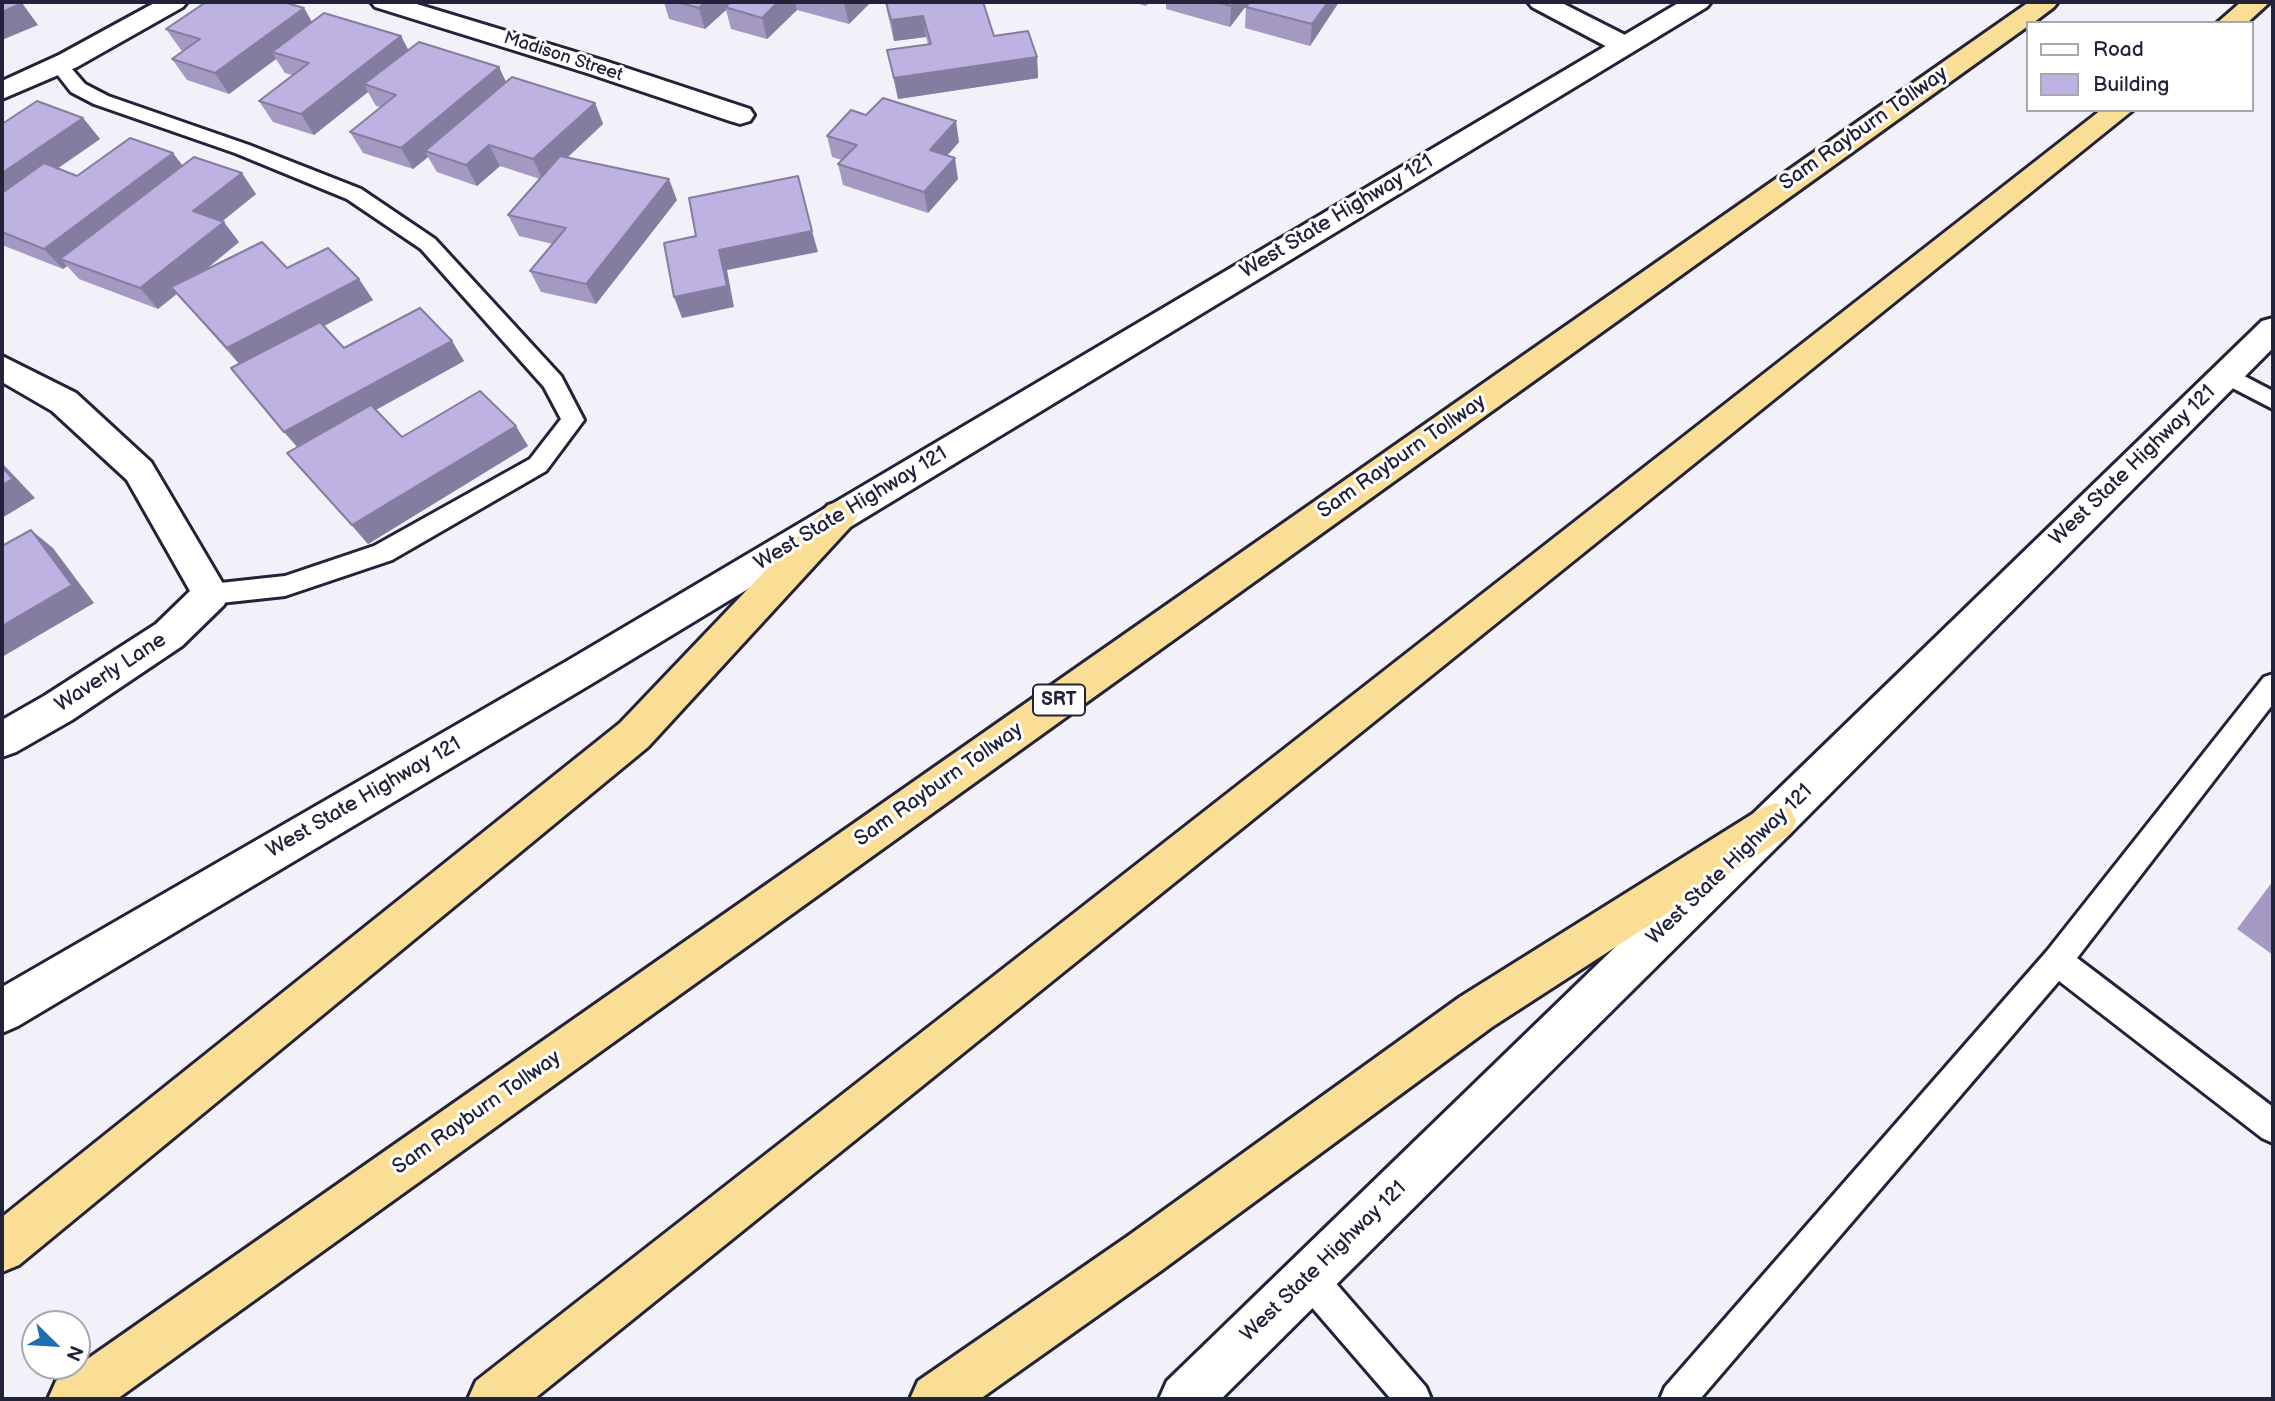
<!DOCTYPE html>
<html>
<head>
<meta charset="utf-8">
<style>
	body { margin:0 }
	#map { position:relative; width:2275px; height:1401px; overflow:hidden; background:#f2f0f9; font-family:"Balsamiq Sans",sans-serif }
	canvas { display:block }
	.frame { position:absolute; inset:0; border:4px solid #22223b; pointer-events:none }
	.legend { position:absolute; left:2026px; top:21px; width:228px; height:91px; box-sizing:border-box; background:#fff; border:2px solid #a7a7b1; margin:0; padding:9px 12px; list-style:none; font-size:21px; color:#22223b }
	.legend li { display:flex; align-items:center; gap:14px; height:35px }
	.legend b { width:35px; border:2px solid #a7a7b1 }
	.north { position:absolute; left:21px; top:1310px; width:70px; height:70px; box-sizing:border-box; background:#fff; border:2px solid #a7a7b1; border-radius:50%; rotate:114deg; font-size:19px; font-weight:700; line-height:28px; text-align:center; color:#22223b }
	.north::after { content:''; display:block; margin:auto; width:24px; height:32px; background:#1f6fb2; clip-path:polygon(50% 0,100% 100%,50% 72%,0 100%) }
</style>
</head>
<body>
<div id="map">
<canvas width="2275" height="1401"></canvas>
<div class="frame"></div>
<ul class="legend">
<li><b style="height:9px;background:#fff"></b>Road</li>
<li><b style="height:19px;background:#beb2e3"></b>Building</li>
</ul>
<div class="north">N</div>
</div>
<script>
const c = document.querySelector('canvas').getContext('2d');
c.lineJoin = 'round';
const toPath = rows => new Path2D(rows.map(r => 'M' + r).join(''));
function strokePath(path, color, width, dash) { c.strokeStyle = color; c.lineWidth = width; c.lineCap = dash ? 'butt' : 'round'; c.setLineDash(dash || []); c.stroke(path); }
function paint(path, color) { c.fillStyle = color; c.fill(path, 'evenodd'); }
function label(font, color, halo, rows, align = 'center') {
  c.font = font + ' "Balsamiq Sans",sans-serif'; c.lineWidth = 6; c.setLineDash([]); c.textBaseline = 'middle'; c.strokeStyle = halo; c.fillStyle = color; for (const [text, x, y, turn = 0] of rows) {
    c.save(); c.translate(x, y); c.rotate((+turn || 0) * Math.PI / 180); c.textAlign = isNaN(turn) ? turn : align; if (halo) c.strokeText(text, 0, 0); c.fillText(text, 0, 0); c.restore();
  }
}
const service = toPath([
	[59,60,65,61,85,84,108,96,249,145,361,189,435,239,561,376,584,420,546,471,392,560,285,596,211,604,202,601,199,594,202,587,211,584,285,576,374,546,530,459,561,419,544,387,421,249,347,199,235,153,94,104,71,92,53,69,50,65,59,60],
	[2227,367,2273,391,2273,409,2219,381,2216,375,2219,369,2227,367],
	[2273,674,2273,704,2077,958,2273,1107,2273,1143,2262,1138,2059,981,1700,1399,1660,1399,1665,1387,2047,951,2264,677,2273,674],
	[1308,1260,1320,1265,1426,1387,1431,1399,1391,1399,1296,1289,1291,1277,1296,1265,1308,1260]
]);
const minor = toPath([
	[156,2,187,2,183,7,77,67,2,99,2,81,59,55,156,2],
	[371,2,410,2,605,61,750,109,754,115,750,121,740,124,730,121,587,73,375,7,371,2],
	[1528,2,1560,2,1633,39,1637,45,1633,51,1624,53,1615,51,1532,7,1528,2],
	[2,356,76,393,151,462,229,594,224,605,182,646,72,720,16,752,2,757,2,720,44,696,156,624,190,591,127,480,52,411,2,382,2,356]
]);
const secondary = toPath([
	[1680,2,1711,2,1707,7,593,683,18,1026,2,1033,2,987,567,661,1680,2],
	[2273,318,2273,348,1790,834,1221,1399,1159,1399,1167,1381,2262,321,2273,318]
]);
const motorway = toPath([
	[2029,2,2058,2,2054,7,2033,23,2028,23,2028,26,117,1399,48,1399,56,1381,2029,2],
	[2241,2,2270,2,2247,23,2217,23,2241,2],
	[2101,110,2133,110,534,1399,468,1399,476,1381,2101,110],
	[840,501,852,505,858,515,852,525,648,747,19,1265,2,1272,2,1217,620,723,828,505,840,501],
	[1776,803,1790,808,1796,821,1790,834,1492,1027,1162,1270,980,1399,910,1399,918,1381,1128,1236,1460,997,1762,808,1776,803]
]);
const wall = toPath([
	[664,2,871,2,849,24,797,10,767,39,731,29,726,10,705,29,669,19],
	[885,2,994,36,1037,57,1038,78,898,99,887,50,928,44,926,37,894,41],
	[1132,2,1150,2,1146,6],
	[1166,2,1249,2,1230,27,1166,9],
	[1250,2,1339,2,1310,46,1245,28,1246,7],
	[304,8,312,22,401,36,408,50,499,67,506,82,595,103,603,124,567,158,677,200,596,304,541,292,530,271,553,244,519,236,508,215,540,179,500,166,477,186,437,172,428,157,413,169,363,153,350,132,381,107,376,106,368,92,314,135,273,122,259,101,292,75,285,73,276,59,229,94,187,80,172,59,184,51,181,50,166,29],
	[83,118,100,139,58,168,77,176,183,166,256,194,222,221,239,242,206,269,287,268,359,279,373,300,324,326,344,348,452,341,464,361,376,410,402,437,528,446,368,544,287,453,297,447,231,368,239,364,177,294,158,309,79,279,67,266,63,269,2,245,2,124],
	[827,136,959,142,947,156,958,179,928,213,843,185,838,164,842,160,832,157],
	[2273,881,2273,955,2237,929]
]);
const shadedWall = toPath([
	[705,2,735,2,725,7,726,10,705,29,699,8],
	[778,2,795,2,797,10,767,39,762,18],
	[846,2,871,2,849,24,844,3],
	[1234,2,1249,2,1230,27,1231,6],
	[1328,2,1339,2,1310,46,1312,24],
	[22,3,38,25,2,40,2,12],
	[304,8,316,29,272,52,276,59,229,94,215,73],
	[923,16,926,37,894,41,891,20],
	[401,36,412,57,364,84,368,92,314,135,301,114],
	[1037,57,1038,78,898,99,894,78],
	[499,67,509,89,425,151,428,157,413,169,401,148],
	[595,103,603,124,543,180,533,159],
	[83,118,100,139,2,207,2,173],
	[956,121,959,142,933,171,930,150],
	[489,145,500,166,477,186,466,165],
	[173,153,189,174,60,259,67,266,63,269,44,249],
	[955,158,958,179,928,213,924,192],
	[242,173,256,194,209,232,193,211],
	[669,179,677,200,596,304,586,284],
	[224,222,239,242,158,309,140,288],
	[812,231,818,252,727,270,734,307,682,318,674,297,719,250],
	[359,279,373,300,243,369,227,348],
	[452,341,464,361,301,451,284,432],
	[516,426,528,446,368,544,352,525],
	[2,463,35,498,2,518],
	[31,530,53,548,94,603,2,657,2,626]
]);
const building = toPath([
	[2,2,20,2,22,3,2,12,2,2],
	[206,2,283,2,304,8,215,73,172,59,200,39,166,29,206,2],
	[678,2,705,2,699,8,678,2],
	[731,2,778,2,762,18,725,7,731,2],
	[886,2,983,2,994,36,1028,31,1037,57,894,78,887,50,931,44,923,16,891,20,886,2],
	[1217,2,1234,2,1231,6,1217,2],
	[1250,2,1328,2,1312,24,1246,7,1250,2],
	[324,13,401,36,301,114,259,101,309,63,272,52,324,13],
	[419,42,499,67,401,148,350,132,396,95,364,84,419,42],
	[512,77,595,103,533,159,489,145,466,165,425,151,512,77],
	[883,98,956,121,930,150,955,158,924,192,838,164,857,145,827,136,851,110,866,115,883,98],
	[37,101,83,118,2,173,2,124,37,101],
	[130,138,173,153,44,249,2,232,2,193,44,163,77,176,130,138],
	[560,156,669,179,586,284,530,271,566,228,508,215,560,156],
	[194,157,242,173,193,211,224,222,140,288,60,259,194,157],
	[798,176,812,231,719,250,727,286,674,297,664,243,696,236,689,198,798,176],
	[262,242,287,268,328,248,359,279,227,348,171,287,262,242],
	[420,308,452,341,284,432,231,368,320,322,344,348,420,308],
	[480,391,516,426,352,525,287,453,371,405,402,437,480,391],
	[2,467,13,479,2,485,2,467],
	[31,530,72,585,2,626,2,546,31,530]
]);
const farStreetnames = [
	["Madison Street",563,57,18]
];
const shields = [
	[1059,700,52]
];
const shieldNames = [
	["SRT",1059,700]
];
const streetNames = [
	["Sam Rayburn Tollway",1864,129,-35],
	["West State Highway 121",1337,217,-31],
	["Sam Rayburn Tollway",1402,457,-35],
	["West State Highway 121",2133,466,-44],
	["West State Highway 121",851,509,-31],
	["Waverly Lane",111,673,-33],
	["Sam Rayburn Tollway",939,785,-35],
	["West State Highway 121",364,798,-30],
	["West State Highway 121",1730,865,-44],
	["Sam Rayburn Tollway",477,1113,-35],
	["West State Highway 121",1324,1262,-44]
];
strokePath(service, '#22223b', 6);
strokePath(minor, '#22223b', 6);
strokePath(secondary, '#22223b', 6);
strokePath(motorway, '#22223b', 6);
paint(service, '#fff');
paint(minor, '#fff');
paint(secondary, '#fff');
paint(motorway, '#fbde96');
paint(wall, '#a399c3');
paint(shadedWall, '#857d9f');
paint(building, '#beb2e3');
strokePath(building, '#857d9f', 2);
label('18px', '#22223b', '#fff', farStreetnames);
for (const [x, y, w] of shields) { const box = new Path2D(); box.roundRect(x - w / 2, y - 15.5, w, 31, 5); c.fillStyle = '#fff'; c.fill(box); strokePath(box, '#22223b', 2); }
label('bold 19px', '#22223b', null, shieldNames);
label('21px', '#22223b', '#fff', streetNames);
</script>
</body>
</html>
